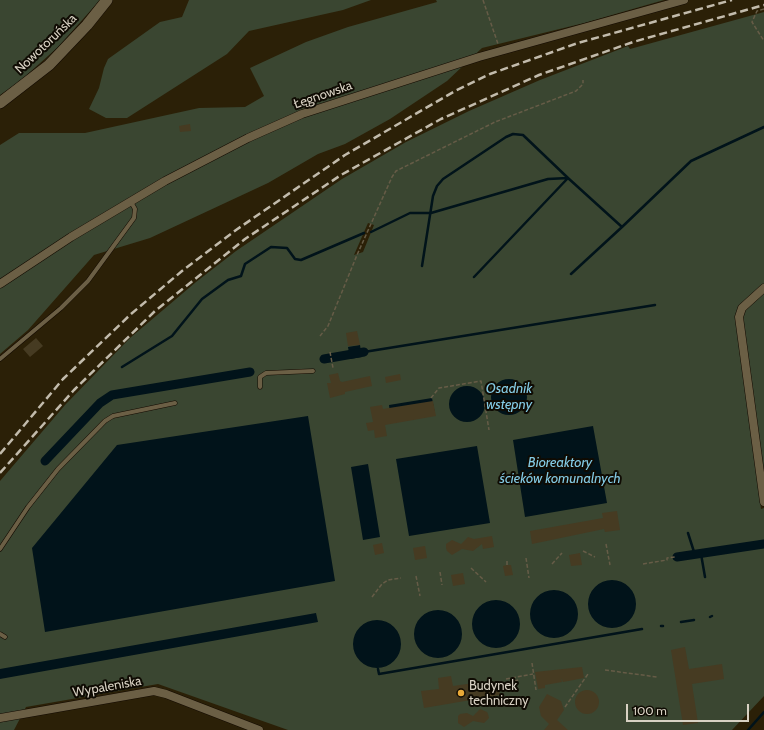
<!DOCTYPE html>
<html>
<head>
<meta charset="utf-8">
<style>
	body { margin:0 }
	#map { position:relative; width:764px; height:730px; overflow:hidden; background:#2b2007; font-family:Cabin,sans-serif }
	canvas { display:block }
	.scale { position:absolute; left:626px; top:704px; width:123px; height:18px; box-sizing:border-box; border:2px solid #d8d1c3; border-top:0; padding-left:5px; font-size:12px; line-height:14px; white-space:nowrap; color:#d8d1c3; -webkit-text-stroke:3px #0f0b03; paint-order:stroke }
</style>
</head>
<body>
<div id="map">
<canvas width="764" height="730"></canvas>
<div class="scale">100 m</div>
</div>
<script>
const c = document.querySelector('canvas').getContext('2d');
c.lineJoin = 'round';
function paint(path, color) { c.fillStyle = color; c.fill(path, 'evenodd'); }
const toPath = rows => new Path2D(rows.map(r => 'M' + r).join(''));
function strokePath(path, color, width, dash) { c.strokeStyle = color; c.lineWidth = width; c.lineCap = dash ? 'butt' : 'round'; c.setLineDash(dash || []); c.stroke(path); }
function label(font, color, halo, rows, align = 'center') {
  c.font = font + ' Cabin,sans-serif'; c.lineWidth = 4; c.setLineDash([]); c.textBaseline = 'middle'; c.strokeStyle = halo; c.fillStyle = color; for (const [text, x, y, turn = 0] of rows) {
    c.save(); c.translate(x, y); c.rotate((+turn || 0) * Math.PI / 180); c.textAlign = isNaN(turn) ? turn : align; if (halo) c.strokeText(text, 0, 0); c.fillText(text, 0, 0); c.restore();
  }
}
const green = toPath([
	[0,0,100,0,58,47,20,81,0,95],
	[189,0,371,0,343,10,249,31,227,54,127,118,106,118,89,109,99,88,104,68,108,59,160,22,182,17],
	[436,0,664,0,584,23,482,48,447,81,390,119,345,144,318,154,268,183,150,238,94,255,28,330,0,354,0,145,19,133,85,133,199,108,245,107,264,96,250,68,306,42,348,27,437,2],
	[764,12,764,501,760,502,761,509,764,508,764,696,732,730,288,730,158,684,26,707,14,730,0,730,0,481,65,405,130,338,196,282,236,251,342,179,406,142,469,111,540,80,628,46,630,49],
	[368,223,374,225,363,252,354,255]
]);
const water = toPath([
	[360,345,362,357,350,359,348,347],
	'491 397a18 18 0 1 1 36 0a18 18 0 1 1-36 0Z',
	'449 404a18 18 0 1 1 36 0a18 18 0 1 1-36 0Z',
	[432,398,435,414,391,421,389,405],
	[308,416,335,581,45,632,32,548,117,445],
	[593,426,607,503,525,517,513,440],
	[477,446,490,523,409,536,396,459],
	[368,464,380,537,363,540,351,467],
	'588 604a24 24 0 1 1 48 0a24 24 0 1 1-48 0Z',
	'530 614a24 24 0 1 1 48 0a24 24 0 1 1-48 0Z',
	'472 624a24 24 0 1 1 48 0a24 24 0 1 1-48 0Z',
	'414 634a24 24 0 1 1 48 0a24 24 0 1 1-48 0Z',
	[316,613,318,622,0,679,0,669],
	'353 644a24 24 0 1 1 48 0a24 24 0 1 1-48 0Z'
]);
const stream = toPath([
	[371,232,410,213,431,213,548,179,568,178,622,227,691,161,764,127],
	[422,266,433,196,437,186,443,179,506,137,513,134,523,135,568,178,474,277],
	[571,274,622,227],
	[364,352,655,305],
	[122,367,172,336,202,299,228,280,241,276,245,264,271,247,287,248,295,259,301,260,364,233],
	[688,533,695,555],
	[701,554,705,577],
	[710,617,712,616],
	[681,622,694,620],
	[661,626,663,626],
	[378,669,379,674,642,629],
	[748,730,764,712]
]);
const canal = toPath([
	[324,359,364,352],
	[45,461,100,403,112,395,250,372],
	[677,557,764,544]
]);
const building = toPath([
	[190,124,191,131,180,132,179,126],
	[357,331,360,345,348,346,346,333],
	[36,338,43,346,30,357,23,349],
	[338,373,340,381,342,382,370,376,372,386,345,392,345,394,330,398,327,383,331,383,329,375],
	[400,374,401,380,386,383,385,377],
	[433,401,436,416,385,425,387,436,375,438,374,430,368,431,366,423,373,422,370,407,382,405,383,409],
	[617,511,620,530,605,532,604,529,532,544,530,531,603,518,602,513],
	[492,536,494,547,483,549,482,544,473,551,462,549,452,555,447,551,446,548,446,544,452,540,461,544,468,537,474,539],
	[382,543,384,553,375,555,373,545],
	[425,546,427,558,415,560,413,548],
	[580,553,582,565,571,566,569,555],
	[507,565,511,565,513,575,505,576,503,566],
	[463,573,465,584,453,586,451,575],
	[685,647,689,669,722,664,724,679,692,684,698,723,683,725,671,650],
	[582,667,584,678,563,682,561,678,562,682,545,685,545,688,538,689,535,672],
	[451,676,453,686,481,682,482,687,498,684,500,695,424,708,421,691,439,689,438,678],
	'575 702a12 12 0 1 1 24 0a12 12 0 1 1-24 0Z',
	[547,694,561,701,564,710,557,720,568,730,544,730,549,724,541,716,539,707],
	[480,709,487,712,488,714,489,718,484,723,473,721,464,727,458,723,458,716,460,714,467,713,473,716]
]);
const path = toPath([
	[483,0,498,44],
	[764,9,757,11,752,22,764,41],
	[320,336,328,326,357,255,392,177,396,171,495,122,576,91,583,84,583,80],
	[330,352,333,368],
	[431,398,439,388,481,381,489,430],
	[606,544,610,565],
	[583,551,595,557],
	[526,558,529,578],
	[507,561,507,565],
	[552,564,562,553],
	[643,564,667,560,667,558,675,557],
	[471,568,486,582],
	[440,572,442,585],
	[416,576,420,596],
	[372,597,382,584,388,580,401,578],
	[532,663,536,690],
	[605,670,657,677],
	[506,679,533,674],
	[509,683,518,680],
	[565,707,588,674]
]);
const service = toPath([
	[0,359,61,308,88,281,134,218,135,209,131,202],
	[260,387,260,377,266,373,313,371],
	[0,549,28,507,58,469,105,421,113,416,175,403],
	[0,634,5,637]
]);
const minor = toPath([
	[0,284,71,237,165,181,248,138,302,114,479,57,684,0],
	[764,288,742,308,739,317,764,502],
	[0,718,154,691,166,694,259,730]
]);
const secondary = toPath([
	[0,103,49,65,87,25,107,0]
]);
const rail = toPath([
	[0,454,63,379,131,314,182,271,236,230,345,155,455,91,490,74,578,43,732,0],
	[0,473,74,390,155,311,245,239,341,175,441,119,539,75,633,42,764,5]
]);
const markers = [
	[461,693,4,"#eaaa38"]
];
const streetNames = [
	["Nowotoruńska",46,44,-44],
	["Łęgnowska",323,95,-19],
	["Wypaleniska",107,687,-10]
];
const poiNames = [
	["Budynek",469,686],
	["techniczny",469,701]
];
const waterNames = [
	["Osadnik",509,389],
	["wstępny",509,405],
	["Bioreaktory",560,463],
	["ścieków komunalnych",560,479]
];
paint(green, '#3a4631');
paint(water, '#01131a');
strokePath(stream, '#01131a', 2.5);
strokePath(canal, '#01131a', 9);
paint(building, '#463b22');
strokePath(service, '#130a00', 5);
strokePath(minor, '#130a00', 9);
strokePath(secondary, '#130a00', 12);
strokePath(path, '#665c47', 1.5, [4, 2]);
strokePath(service, '#6b5f45', 4);
strokePath(minor, '#6b5f45', 8);
strokePath(secondary, '#6b5f45', 11);
strokePath(rail, '#c2bbac', 2.5, [8, 4]);
for (const [x, y, r, color] of markers) { const dot = new Path2D(); dot.arc(x, y, r, 0, 2 * Math.PI); c.fillStyle = color; c.fill(dot); strokePath(dot, '#0f0b03', 1.5); }
label('13px', '#d8d1c3', '#0f0b03', streetNames);
label('13px', '#d8d1c3', '#0f0b03', poiNames, 'left');
label('italic 14px', '#84cbe5', '#0f0b03', waterNames);
</script>
</body>
</html>
